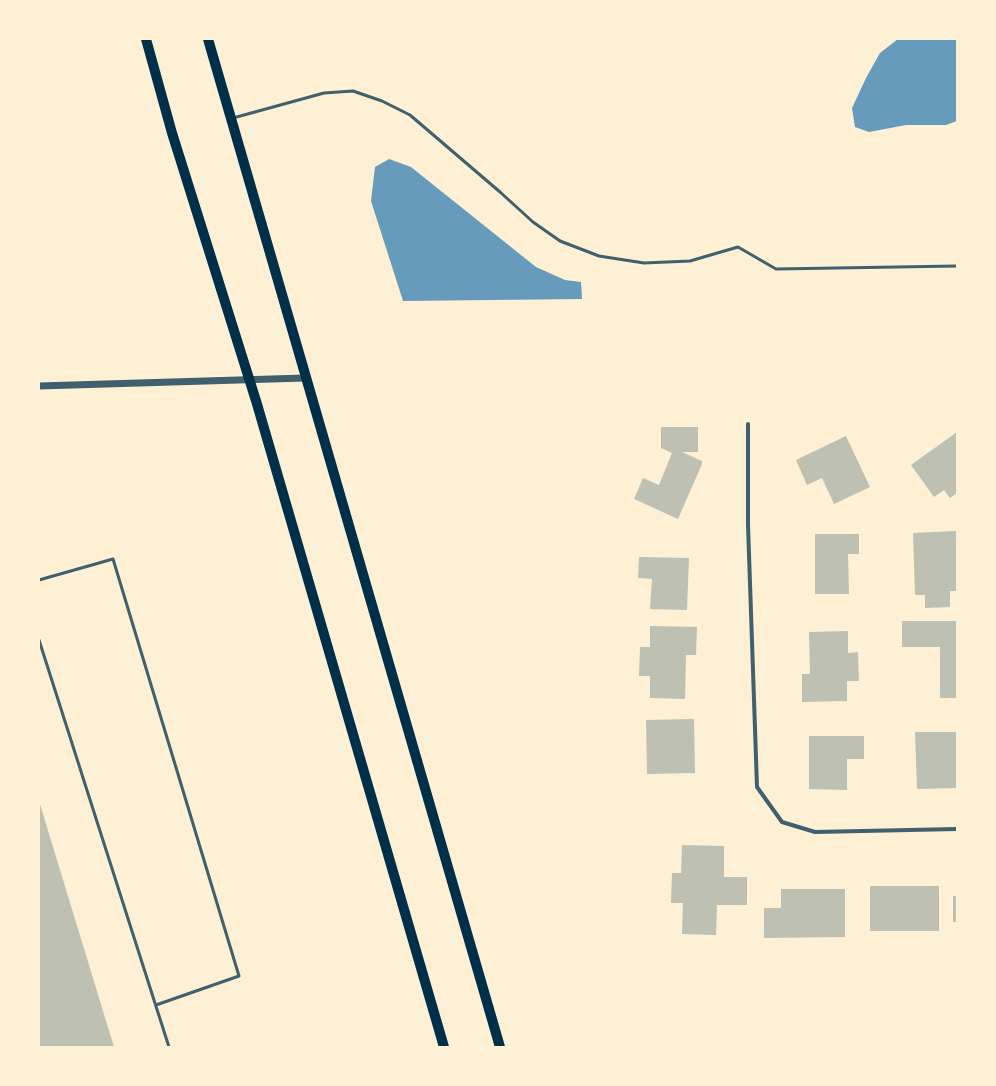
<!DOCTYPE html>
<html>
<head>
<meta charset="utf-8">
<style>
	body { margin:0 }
	#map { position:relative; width:996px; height:1086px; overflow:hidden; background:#fdf0d5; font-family:Georgia,serif }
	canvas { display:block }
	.frame { position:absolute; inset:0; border:40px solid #fdf0d5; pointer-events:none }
</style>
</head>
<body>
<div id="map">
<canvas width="996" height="1086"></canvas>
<div class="frame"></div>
</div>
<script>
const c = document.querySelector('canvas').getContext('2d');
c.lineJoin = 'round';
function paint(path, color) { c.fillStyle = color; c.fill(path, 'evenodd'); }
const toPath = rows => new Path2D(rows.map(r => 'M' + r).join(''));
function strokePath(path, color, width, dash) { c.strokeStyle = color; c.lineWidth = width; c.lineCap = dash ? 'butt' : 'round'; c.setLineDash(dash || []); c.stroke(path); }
const water = toPath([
	[898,39,957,39,957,121,946,125,906,125,869,132,855,127,852,108,866,78,880,53],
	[389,159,411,167,536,267,565,280,581,282,582,299,403,301,371,201,375,167]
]);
const building = toPath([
	[661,427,698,427,698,452,682,452,702,461,702,464,678,519,634,499,643,478,659,485,672,453,661,448],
	[957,432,957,493,950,498,944,490,934,497,911,465],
	[846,436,870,487,834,504,822,478,807,485,796,460],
	[956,531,957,591,950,591,950,607,925,608,925,595,915,595,913,533],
	[815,534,859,534,859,554,848,554,849,594,815,594],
	[639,557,689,558,687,610,650,609,652,579,638,578],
	[902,621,957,621,957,698,940,698,940,647,902,647],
	[650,626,697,627,696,655,686,655,685,699,650,698,650,676,639,676,640,647,650,647],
	[848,631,848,653,858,652,859,681,847,681,847,701,802,702,802,674,810,674,809,632],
	[694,719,695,773,647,774,646,720],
	[915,732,957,732,957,788,917,789],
	[809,736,864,736,864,759,847,759,847,790,809,789],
	[39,801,114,1047,39,1047],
	[682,845,724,846,724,877,747,877,747,905,717,905,716,935,682,934,683,903,671,903,672,873,681,873],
	[870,886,939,886,939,931,870,931],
	[781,889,845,889,845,937,764,938,764,908,781,908],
	[953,896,957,896,957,922,953,922]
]);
const service = toPath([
	[233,118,324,93,353,91,382,101,410,115,500,192,533,222,560,241,599,256,644,263,690,261,738,247,776,269,957,266],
	[39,580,113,559,239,976,156,1005],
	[39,640,169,1047]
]);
const minor = toPath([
	[748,424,748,525,757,787,782,822,815,832,957,829]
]);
const tertiary = toPath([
	[39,386,305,378]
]);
const primary = toPath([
	[146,39,172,133,257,404,444,1047],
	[208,39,500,1047]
]);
paint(water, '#669bbc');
paint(building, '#bec0b2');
strokePath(service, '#3f606c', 3);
strokePath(minor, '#3f606c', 4);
strokePath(tertiary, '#3f606c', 7);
strokePath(primary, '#003049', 10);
</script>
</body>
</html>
